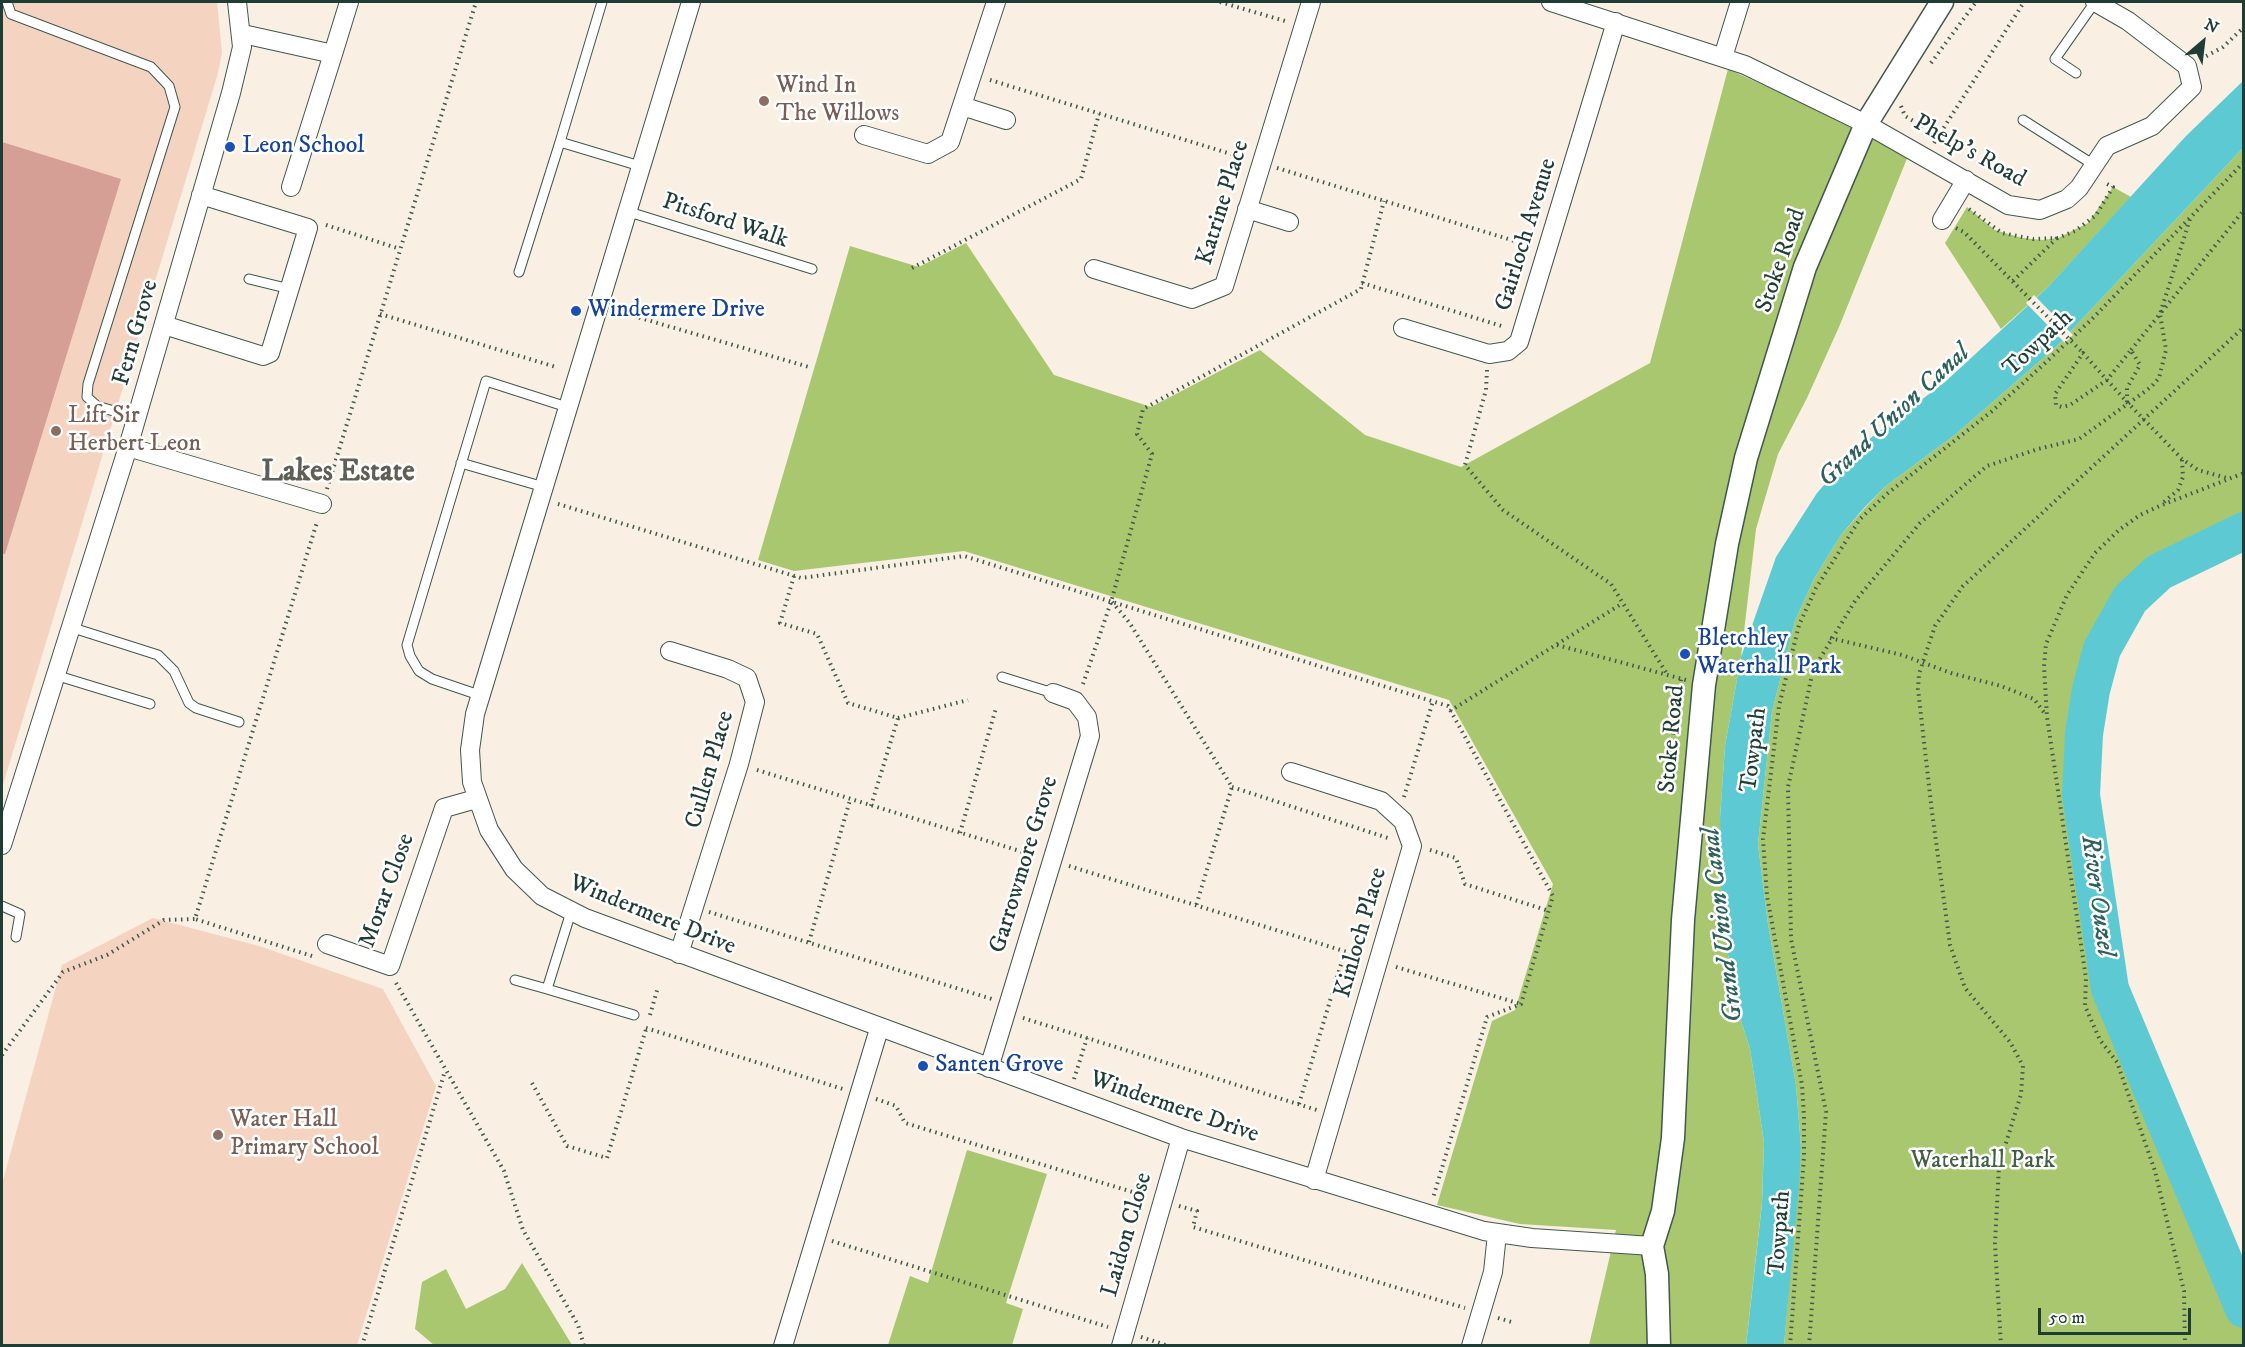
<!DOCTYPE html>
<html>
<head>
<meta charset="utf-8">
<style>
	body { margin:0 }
	#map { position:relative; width:2245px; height:1347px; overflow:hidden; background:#f9efe2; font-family:"IM FELL DW Pica",serif }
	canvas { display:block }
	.frame { position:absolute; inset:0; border:3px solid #1f3d34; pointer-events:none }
	.north { position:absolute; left:2173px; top:12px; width:60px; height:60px; -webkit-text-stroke:4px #fff; paint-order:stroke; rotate:28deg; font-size:16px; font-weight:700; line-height:24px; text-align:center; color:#1f3d34 }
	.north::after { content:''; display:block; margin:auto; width:21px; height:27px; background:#1f3d34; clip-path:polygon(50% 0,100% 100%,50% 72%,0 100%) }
	.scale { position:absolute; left:2038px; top:1308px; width:153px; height:27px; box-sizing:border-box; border:3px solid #1f3d34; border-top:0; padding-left:8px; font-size:18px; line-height:21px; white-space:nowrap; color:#1f3d34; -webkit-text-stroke:4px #fff; paint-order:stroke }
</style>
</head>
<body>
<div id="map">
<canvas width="2245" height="1347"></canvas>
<div class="frame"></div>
<div class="north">N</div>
<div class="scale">50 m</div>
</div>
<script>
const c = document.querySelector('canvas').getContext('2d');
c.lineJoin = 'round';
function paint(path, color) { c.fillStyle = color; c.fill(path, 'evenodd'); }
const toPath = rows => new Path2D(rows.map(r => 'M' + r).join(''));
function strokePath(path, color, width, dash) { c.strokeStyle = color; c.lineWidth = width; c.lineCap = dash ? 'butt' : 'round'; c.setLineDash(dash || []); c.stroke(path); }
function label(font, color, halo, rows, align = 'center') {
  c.font = font + ' "IM FELL DW Pica",serif'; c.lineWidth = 5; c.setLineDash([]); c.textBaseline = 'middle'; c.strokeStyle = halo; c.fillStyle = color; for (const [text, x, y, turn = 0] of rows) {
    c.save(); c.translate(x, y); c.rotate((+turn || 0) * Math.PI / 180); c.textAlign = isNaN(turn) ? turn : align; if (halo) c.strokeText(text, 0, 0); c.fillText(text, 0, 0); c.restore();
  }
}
const built = toPath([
	[2,2,217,2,222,53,218,73,2,788],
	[153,918,259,946,383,989,436,1086,357,1345,2,1345,2,1184,62,965]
]);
const green = toPath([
	[1728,69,1783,94,1908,156,1839,327,1807,398,1778,454,1756,529,1741,657,1725,746,1720,818,1728,954,1739,1014,1750,1049,1764,1142,1762,1203,1746,1345,1589,1345,1616,1230,1520,1224,1437,1205,1492,1021,1515,1010,1553,884,1449,700,964,551,794,571,758,560,850,246,919,267,966,243,1054,375,1151,407,1260,350,1365,435,1461,467,1650,363],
	[2243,148,2243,531,2159,572,2130,599,2102,649,2091,690,2084,734,2081,795,2110,989,2243,1309,2243,1345,1784,1346,1801,1147,1796,1085,1768,924,1758,844,1772,712,1795,621,1814,579,1841,535,1864,509,1886,486,1956,434,2056,347],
	[2113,187,2131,197,2048,287,2001,329,1945,243,1967,207,1995,230,2022,238,2042,240,2058,238,2088,223],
	[967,1150,1047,1174,1006,1303,1023,1309,1012,1345,888,1345,910,1276,928,1283],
	[522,1263,572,1345,434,1345,415,1329,422,1282,446,1269,466,1309,505,1289]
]);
const water = toPath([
	[2243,81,2243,148,2056,347,1956,434,1886,486,1864,508,1841,535,1814,579,1795,621,1772,712,1758,844,1768,924,1796,1085,1801,1147,1799,1187,1784,1345,1746,1346,1762,1204,1764,1142,1750,1049,1739,1014,1728,954,1721,888,1720,818,1725,746,1741,657,1776,557,1817,493,1844,462,1864,443,1945,382,2048,287,2186,136]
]);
const pier = toPath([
	[2034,295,2073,335,2065,343,2026,303]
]);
const river = toPath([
	[2244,531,2159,572,2130,599,2102,649,2091,690,2084,734,2081,795,2110,989,2244,1309]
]);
const building = toPath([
	[2,142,121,179,5,554,2,554]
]);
const path = toPath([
	[1220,2,1285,21],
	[2201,59,2223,47,2244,27],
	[1931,63,1976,2],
	[990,80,1244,158],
	[1901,106,1905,116,1939,136],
	[1934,143,2024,2],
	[1277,168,1531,246],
	[1969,209,2002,233,2033,239,2058,238,2075,231,2096,215,2113,187,2105,183],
	[326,225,400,249],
	[1956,228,1964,232,2025,294],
	[912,268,1081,179,1099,114],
	[2013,281,2057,238],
	[1362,283,1505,327],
	[616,311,809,367],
	[380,314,556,367],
	[2131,350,2160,314,2190,219],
	[1487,370,1486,390,1465,465,1503,510,1611,584,1667,674],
	[2127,402,2127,388,2140,365,2131,350,2107,380,2070,405,2062,407,2056,405,2055,394,2083,353,2107,380,2127,402,2182,459,2198,470,2230,479],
	[327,489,476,2],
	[2164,502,2178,490,2183,477,2182,460],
	[558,504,801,578,964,556,1448,706,1553,896,1521,1004,1487,1017,1433,1198],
	[794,576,780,623,817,634,848,703,898,718,871,806],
	[1112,602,1129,622,1232,787,1196,906],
	[1830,638,1902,655,1951,673,2001,686,2034,699,2046,715],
	[1557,645,1686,680],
	[1083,684,1111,602,1152,454,1137,434,1143,409,1361,289,1384,201],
	[1450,711,1623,603],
	[898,718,968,700],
	[757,770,1036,856],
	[1232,787,1391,839],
	[1674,787,1666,786,1681,679],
	[1404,797,1433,701],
	[960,833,996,708],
	[1430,850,1456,858,1465,884,1549,911],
	[1069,866,1360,956],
	[709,912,992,999],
	[809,942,850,800],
	[312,956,195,919,317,522],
	[1396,967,1521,1004],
	[396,983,504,1171,523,1230,578,1325,584,1346],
	[650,1015,658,987],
	[1023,1018,1317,1110],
	[646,1028,843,1089],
	[2,1055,63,972,107,955,164,920,195,919],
	[1074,1079,1087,1038],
	[532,1083,567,1146,607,1158,647,1026],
	[876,1099,896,1106,905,1123,1146,1196],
	[1299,1104,1345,951],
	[1179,1206,1197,1211,1193,1227,1465,1308],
	[832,1241,1108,1327],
	[1498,1318,1515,1323],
	[1141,1337,1169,1346],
	[362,1346,445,1071],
	[1790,1346,1804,1157,1804,1117,1802,1085,1767,896,1763,839,1779,706,1799,625,1816,588,1860,519,1888,493,1991,412,2043,365,2091,320,2244,162],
	[1809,1346,1826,1112,1791,939,1788,787,1813,670,1855,601,1920,523,1987,466,2038,449,2079,439,2151,387,2159,378,2166,350,2160,314,2244,210],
	[2001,1346,1995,1244,1999,1166,2021,1094,2023,1066,2010,1042,1965,988,1950,945,1932,812,1918,689,1919,674,1935,626,1963,586,2244,327],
	[2185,1346,2184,1291,2155,1171,2117,1062,2100,1040,2085,1006,2086,978,2047,717,2044,666,2046,644,2067,595,2095,553,2119,530,2140,515,2162,505,2244,473]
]);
const service = toPath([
	[7,2,11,14,151,67,169,86,175,107,88,384,87,397,97,406,137,418],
	[602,2,560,142,640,166],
	[2076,73,2055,59,2095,2],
	[2023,120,2094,165],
	[626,211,812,269],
	[519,272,560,142],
	[249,279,290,289],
	[461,463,544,487],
	[70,627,158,655,174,671,189,703,196,708,239,722],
	[55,675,150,704],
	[1002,677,1053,693],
	[479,695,432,679,419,671,410,656,407,645,486,381,567,407],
	[2,906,20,914,16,937],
	[571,912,547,989,634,1015],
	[515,980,547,989]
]);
const minor = toPath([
	[691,2,475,714,470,750,472,782,489,830,514,869,542,896,585,918,1181,1138,1484,1231,1532,1238,1652,1246],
	[1551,2,1745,65,1866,124,2008,205,2040,210,2067,199,2079,188,2107,146,2152,126,2192,87,2187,66,2128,21,2095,2],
	[243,34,333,54,349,2],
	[1723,57,1740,2],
	[962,106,1006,120],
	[864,135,928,154,950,142,996,2],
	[291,187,333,54],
	[1247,209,1289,222],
	[1942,220,1966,180],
	[1094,269,1192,299,1224,286,1311,2],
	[164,325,263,356,270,353,308,228,201,195],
	[1403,328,1489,354,1508,351,1519,342,1616,22],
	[128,447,322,504],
	[670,651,728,669,747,678,755,702,739,764,679,954],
	[1291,772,1381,801,1403,821,1412,846,1314,1180],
	[2,845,128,447,231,93,242,47,237,2],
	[327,944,390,966,444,808,476,799],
	[989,1068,1090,736,1087,717,1075,701,1053,693],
	[783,1346,879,1029],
	[1121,1346,1181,1138],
	[1471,1346,1493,1272,1497,1234]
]);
const tertiary = toPath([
	[1659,1346,1657,1274,1652,1246,1663,1211,1673,1138,1683,920,1704,685,1727,544,1746,458,1805,267,1866,124,1942,2]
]);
const pathBridge = toPath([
	[2025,294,2083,353]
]);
const markers = [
	[764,101,6,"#8d6e63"],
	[230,147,6,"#1a4fb4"],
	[576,311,6,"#1a4fb4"],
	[56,431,6,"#8d6e63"],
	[1685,654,6,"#1a4fb4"],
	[923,1066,6,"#1a4fb4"],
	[218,1135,6,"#8d6e63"]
];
const educationNames = [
	["Wind In",776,87],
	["The Willows",776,115],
	["Lift Sir",68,417],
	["Herbert Leon",68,445],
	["Water Hall",230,1121],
	["Primary School",230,1149]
];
const transitNames = [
	["Leon School",242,147],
	["Windermere Drive",588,311],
	["Bletchley",1697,640],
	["Waterhall Park",1697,668],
	["Santen Grove",935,1066]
];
const streetNames = [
	["Phelp's Road",1969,152,29],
	["Katrine Place",1224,203,-73],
	["Pitsford Walk",725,222,18],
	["Gairloch Avenue",1527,235,-73],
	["Stoke Road",1782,261,-71],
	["Fern Grove",137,333,-74],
	["Towpath",2039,344,-43],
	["Stoke Road",1673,739,-85],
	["Towpath",1755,750,-83],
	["Cullen Place",711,770,-74],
	["Garrowmore Grove",1025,865,-73],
	["Morar Close",388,891,-70],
	["Windermere Drive",652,916,22],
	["Kinloch Place",1362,933,-74],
	["Windermere Drive",1174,1108,19],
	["Towpath",1781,1233,-86],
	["Laidon Close",1128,1235,-74]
];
const parkNames = [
	["Waterhall Park",1983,1162]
];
const waterNames = [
	["Grand Union Canal",1895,417,-43],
	["River Ouzel",2096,896,82],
	["Grand Union Canal",1724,925,-97]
];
const districtNames = [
	["Lakes Estate",338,474]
];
paint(built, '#f5d3c1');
paint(green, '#a8c76f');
paint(water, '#5dcad3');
paint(pier, '#f9efe2');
strokePath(river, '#5dcad3', 38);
paint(building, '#d69f96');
strokePath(service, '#40584e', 11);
strokePath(minor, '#40584e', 20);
strokePath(tertiary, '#40584e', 25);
strokePath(path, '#40584e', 4, [1.5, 4.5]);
strokePath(service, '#fff', 9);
strokePath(minor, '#fff', 18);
strokePath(tertiary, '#fff', 22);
strokePath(pathBridge, '#40584e', 4, [1.5, 4.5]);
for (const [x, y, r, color] of markers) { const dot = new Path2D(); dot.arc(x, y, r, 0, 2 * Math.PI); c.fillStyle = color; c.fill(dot); strokePath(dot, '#fff', 2); }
label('24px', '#785e54', '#fff', educationNames, 'left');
label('24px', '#164399', '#fff', transitNames, 'left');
label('24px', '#1f3d34', '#fff', streetNames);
label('24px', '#416043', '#fff', parkNames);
label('italic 26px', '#2e605c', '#fff', waterNames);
label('bold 30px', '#5f5f56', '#fff', districtNames);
</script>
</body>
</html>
